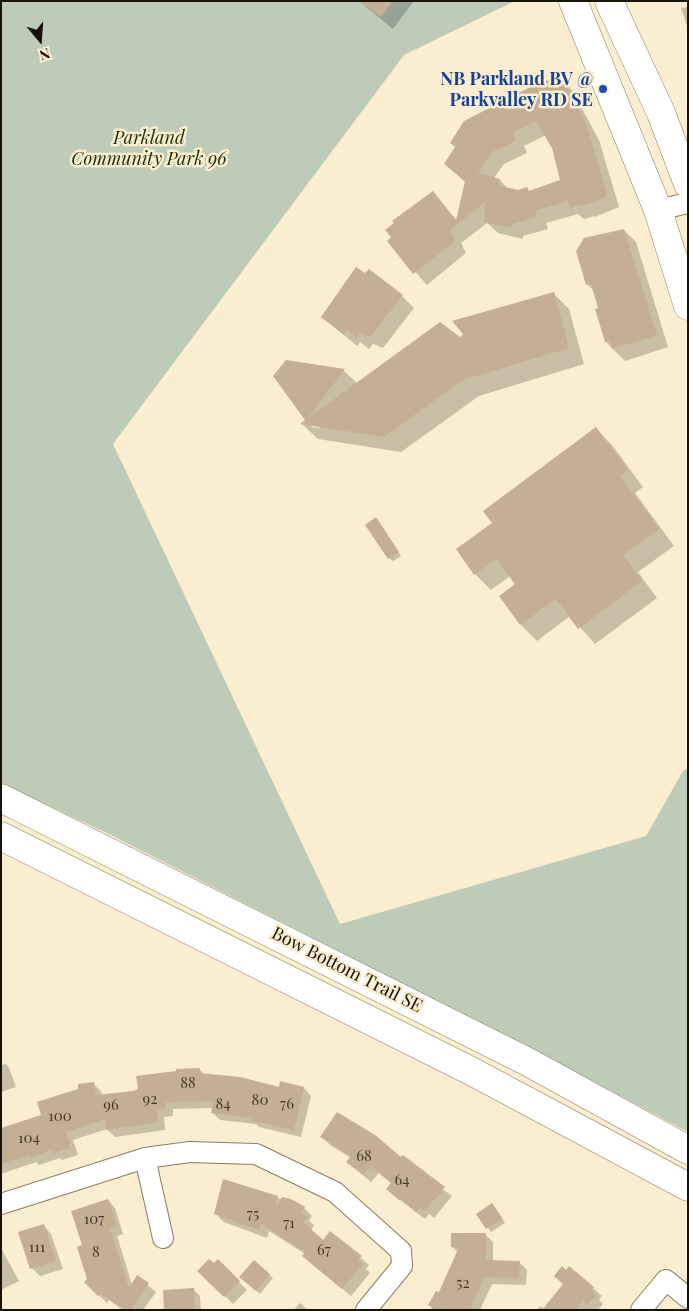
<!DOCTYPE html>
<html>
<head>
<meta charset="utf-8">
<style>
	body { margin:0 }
	#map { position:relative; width:689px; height:1311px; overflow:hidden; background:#fbedcf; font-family:"Playfair Display",serif }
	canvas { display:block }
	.frame { position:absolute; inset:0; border:2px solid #181309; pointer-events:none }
	.north { position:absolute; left:15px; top:15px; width:50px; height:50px; -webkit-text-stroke:4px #fbedcf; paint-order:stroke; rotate:162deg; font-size:14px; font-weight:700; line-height:20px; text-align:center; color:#181309 }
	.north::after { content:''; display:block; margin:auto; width:18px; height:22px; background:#181309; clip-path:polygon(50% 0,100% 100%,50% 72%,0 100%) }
</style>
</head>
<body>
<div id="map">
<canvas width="689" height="1311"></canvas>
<div class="frame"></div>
<div class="north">N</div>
</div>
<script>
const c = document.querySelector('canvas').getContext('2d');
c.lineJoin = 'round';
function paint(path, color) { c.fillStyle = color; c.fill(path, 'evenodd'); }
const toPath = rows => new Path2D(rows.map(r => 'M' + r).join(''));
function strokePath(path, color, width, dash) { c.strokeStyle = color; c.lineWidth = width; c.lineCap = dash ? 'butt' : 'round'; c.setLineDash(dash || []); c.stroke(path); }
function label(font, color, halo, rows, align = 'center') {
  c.font = font + ' "Playfair Display",serif'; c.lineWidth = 5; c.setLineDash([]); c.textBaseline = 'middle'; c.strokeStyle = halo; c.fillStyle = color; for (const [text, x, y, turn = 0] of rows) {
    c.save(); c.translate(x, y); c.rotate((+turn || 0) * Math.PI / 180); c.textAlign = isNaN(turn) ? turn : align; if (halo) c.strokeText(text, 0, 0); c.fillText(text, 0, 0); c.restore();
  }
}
const green = toPath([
	[1,1,515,1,404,55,113,444,340,924,646,836,683,771,688,768,688,1132,539,1053,109,834,1,783]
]);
const shadow = toPath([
	[359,1,414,1,393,29],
	[688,7,688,29,681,8],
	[560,78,572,90,599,140,619,207,595,217,594,216,584,219,578,214,546,223,548,229,523,236,523,239,498,233,487,223,461,243,466,253,427,285,388,241,432,193,457,221,466,183,445,164,548,82],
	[546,135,554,148,561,181,530,192,527,189,518,192,509,190,500,180,494,178,504,164,527,153,524,146],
	[624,230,636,242,668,347,625,361,606,342,597,310,600,309,594,291,587,284],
	[553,293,569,309,584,364,479,396,401,452,318,439,302,424,307,420,287,361,344,371,357,383,460,339],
	[312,424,317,425,320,428,312,427],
	[402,296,414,308,383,348,373,344,369,349,360,342,357,346,323,317],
	[596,429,612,445,643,487,635,493,674,546,638,572,657,598,595,644,570,616,537,641,521,625,500,596,516,585,510,576,491,590,475,574,493,523],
	[376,519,401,556,393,561,389,558],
	[6,1064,9,1068,16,1087,1,1092,1,1065],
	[200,1070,205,1075,280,1088,304,1088,311,1096,301,1137,259,1127,256,1124,220,1120,213,1113,213,1108,173,1109,173,1116,164,1117,165,1130,115,1137,107,1129,73,1140,78,1155,62,1160,60,1158,39,1165,36,1162,1,1174,1,1131,43,1116,93,1084,101,1091,102,1096,134,1092],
	[322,1137,401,1159,452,1196,434,1218,429,1214,425,1219,396,1197,392,1183,379,1173,371,1182,348,1162,351,1158,330,1145],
	[277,1197,281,1200,304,1208,312,1216,309,1221,314,1225,311,1231,324,1241,331,1233,369,1265,366,1269,370,1273,351,1296,312,1264,305,1254,269,1231,267,1238,224,1222,216,1214],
	[108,1200,115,1208,123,1234,117,1236,132,1285,138,1277,156,1292,143,1310,123,1310,109,1300,107,1303,86,1282,89,1280,84,1246],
	[492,1205,505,1223,491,1232,478,1214],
	[43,1225,51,1234,63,1269,40,1276,32,1268],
	[486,1235,493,1242,493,1262,519,1262,527,1270,526,1285,492,1284,480,1310,433,1310,429,1304,440,1294,458,1252,452,1247],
	[1,1248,19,1281,1,1290],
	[218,1261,247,1290,233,1304,199,1271,214,1265],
	[254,1262,273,1278,260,1294,245,1281],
	[570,1268,602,1296,599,1300,603,1304,598,1310,537,1310,540,1306,544,1309,564,1284,566,1272],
	[193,1289,200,1296,201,1310,166,1310],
	[300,1303,308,1310,294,1310]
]);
const building = toPath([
	[359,1,393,1,381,17],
	[557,76,560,76,565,83,587,126,607,195,595,202,582,206,582,204,570,208,568,201,535,211,537,217,512,224,511,228,484,222,485,202,450,230,455,241,413,274,387,241,391,237,385,230,394,223,392,221,433,191,456,220,465,181,444,164,455,147,450,143,464,121,546,79,547,81],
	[536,121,552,148,560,180,529,191,527,187,518,190,498,185,500,179,478,173,492,152,516,141,513,133],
	[624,229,657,335,612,349,609,341,605,342,595,309,598,308,591,284,586,285,576,251,584,238],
	[356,267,365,273,369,269,403,295,370,337,360,333,357,338,347,330,344,335,321,317],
	[554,292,569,348,463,380,384,437,300,424,305,420,273,376,286,360,345,369,308,418,440,322,460,337,463,334,452,321],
	[596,427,628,470,620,476,659,529,623,555,642,581,578,629,556,599,520,625,499,596,515,584,496,559,474,575,456,549,492,523,483,511],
	[376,517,399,552,388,559,365,525],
	[200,1068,200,1073,240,1077,279,1087,280,1081,304,1087,294,1130,250,1120,251,1118,211,1113,213,1101,166,1102,166,1108,157,1110,158,1122,106,1130,105,1119,66,1132,71,1148,53,1153,52,1150,30,1158,29,1155,1,1164,1,1128,41,1115,37,1102,78,1089,78,1084,94,1082,96,1095,133,1091,138,1089,136,1076,176,1071,176,1069],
	[337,1112,375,1135,401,1157,403,1155,445,1187,425,1211,420,1207,416,1212,401,1199,399,1200,386,1189,391,1183,371,1166,363,1175,346,1162,351,1156,320,1137],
	[223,1179,278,1196,275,1207,282,1197,291,1199,305,1207,301,1213,307,1216,303,1222,323,1240,330,1231,362,1256,358,1260,363,1264,342,1289,302,1256,305,1252,261,1224,259,1230,214,1214],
	[108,1199,117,1226,110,1229,129,1288,137,1275,149,1283,131,1310,125,1310,101,1294,98,1296,84,1282,87,1279,77,1247,82,1245,71,1211],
	[492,1203,503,1219,486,1229,476,1214],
	[44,1224,56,1261,30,1269,18,1232],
	[451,1233,486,1233,486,1260,520,1261,519,1278,484,1277,470,1310,436,1310,428,1305,436,1291,439,1292,459,1247,451,1247],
	[209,1259,214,1263,218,1259,240,1281,224,1297,197,1271],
	[254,1260,270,1274,256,1291,239,1277],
	[562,1266,566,1270,569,1266,594,1287,591,1291,596,1295,587,1305,583,1301,576,1310,542,1310,563,1284,554,1276],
	[194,1288,195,1310,164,1310,163,1290]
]);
const street = toPath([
	[658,210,688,203],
	[145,1158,163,1238],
	[1,1204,145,1158,190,1152,256,1154,335,1192,401,1251,402,1266,366,1310],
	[641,1310,666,1280,688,1298]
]);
const secondary = toPath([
	[573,1,658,210,688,306],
	[609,1,661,113,688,184],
	[1,798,528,1062,688,1150],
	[1,836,473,1072,688,1187]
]);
const markers = [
	[603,89,5,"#1a4fb4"]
];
const numberNames = [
	["88",188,1083],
	["92",150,1099],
	["80",260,1100],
	["84",223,1104],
	["76",287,1104],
	["96",111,1105],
	["100",60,1116],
	["104",29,1138],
	["68",364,1156],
	["64",402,1180],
	["75",253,1214],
	["107",94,1219],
	["71",289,1223],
	["111",37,1247],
	["67",324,1250],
	["8",96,1252],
	["52",463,1283]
];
const transitNames = [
	["NB Parkland BV @",593,79],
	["Parkvalley RD SE",593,100]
];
const parkNames = [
	["Parkland",149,138],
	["Community Park 96",149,159]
];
const streetNames = [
	["Bow Bottom Trail SE",347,970,27]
];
paint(green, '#bfcbb9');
paint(shadow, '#0003');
paint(building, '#c4ae94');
strokePath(street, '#897c62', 22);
strokePath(secondary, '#897c62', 29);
strokePath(street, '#fff', 20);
strokePath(secondary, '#fff', 28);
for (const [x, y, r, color] of markers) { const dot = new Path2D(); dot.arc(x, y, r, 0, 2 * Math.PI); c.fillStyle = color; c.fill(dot); strokePath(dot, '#fbedcf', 2); }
label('15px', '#433a2c', null, numberNames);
label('bold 18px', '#164399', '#fbedcf', transitNames, 'right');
label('italic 18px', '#183005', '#fbedcf', parkNames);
label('18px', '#181309', '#fbedcf', streetNames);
</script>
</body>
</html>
